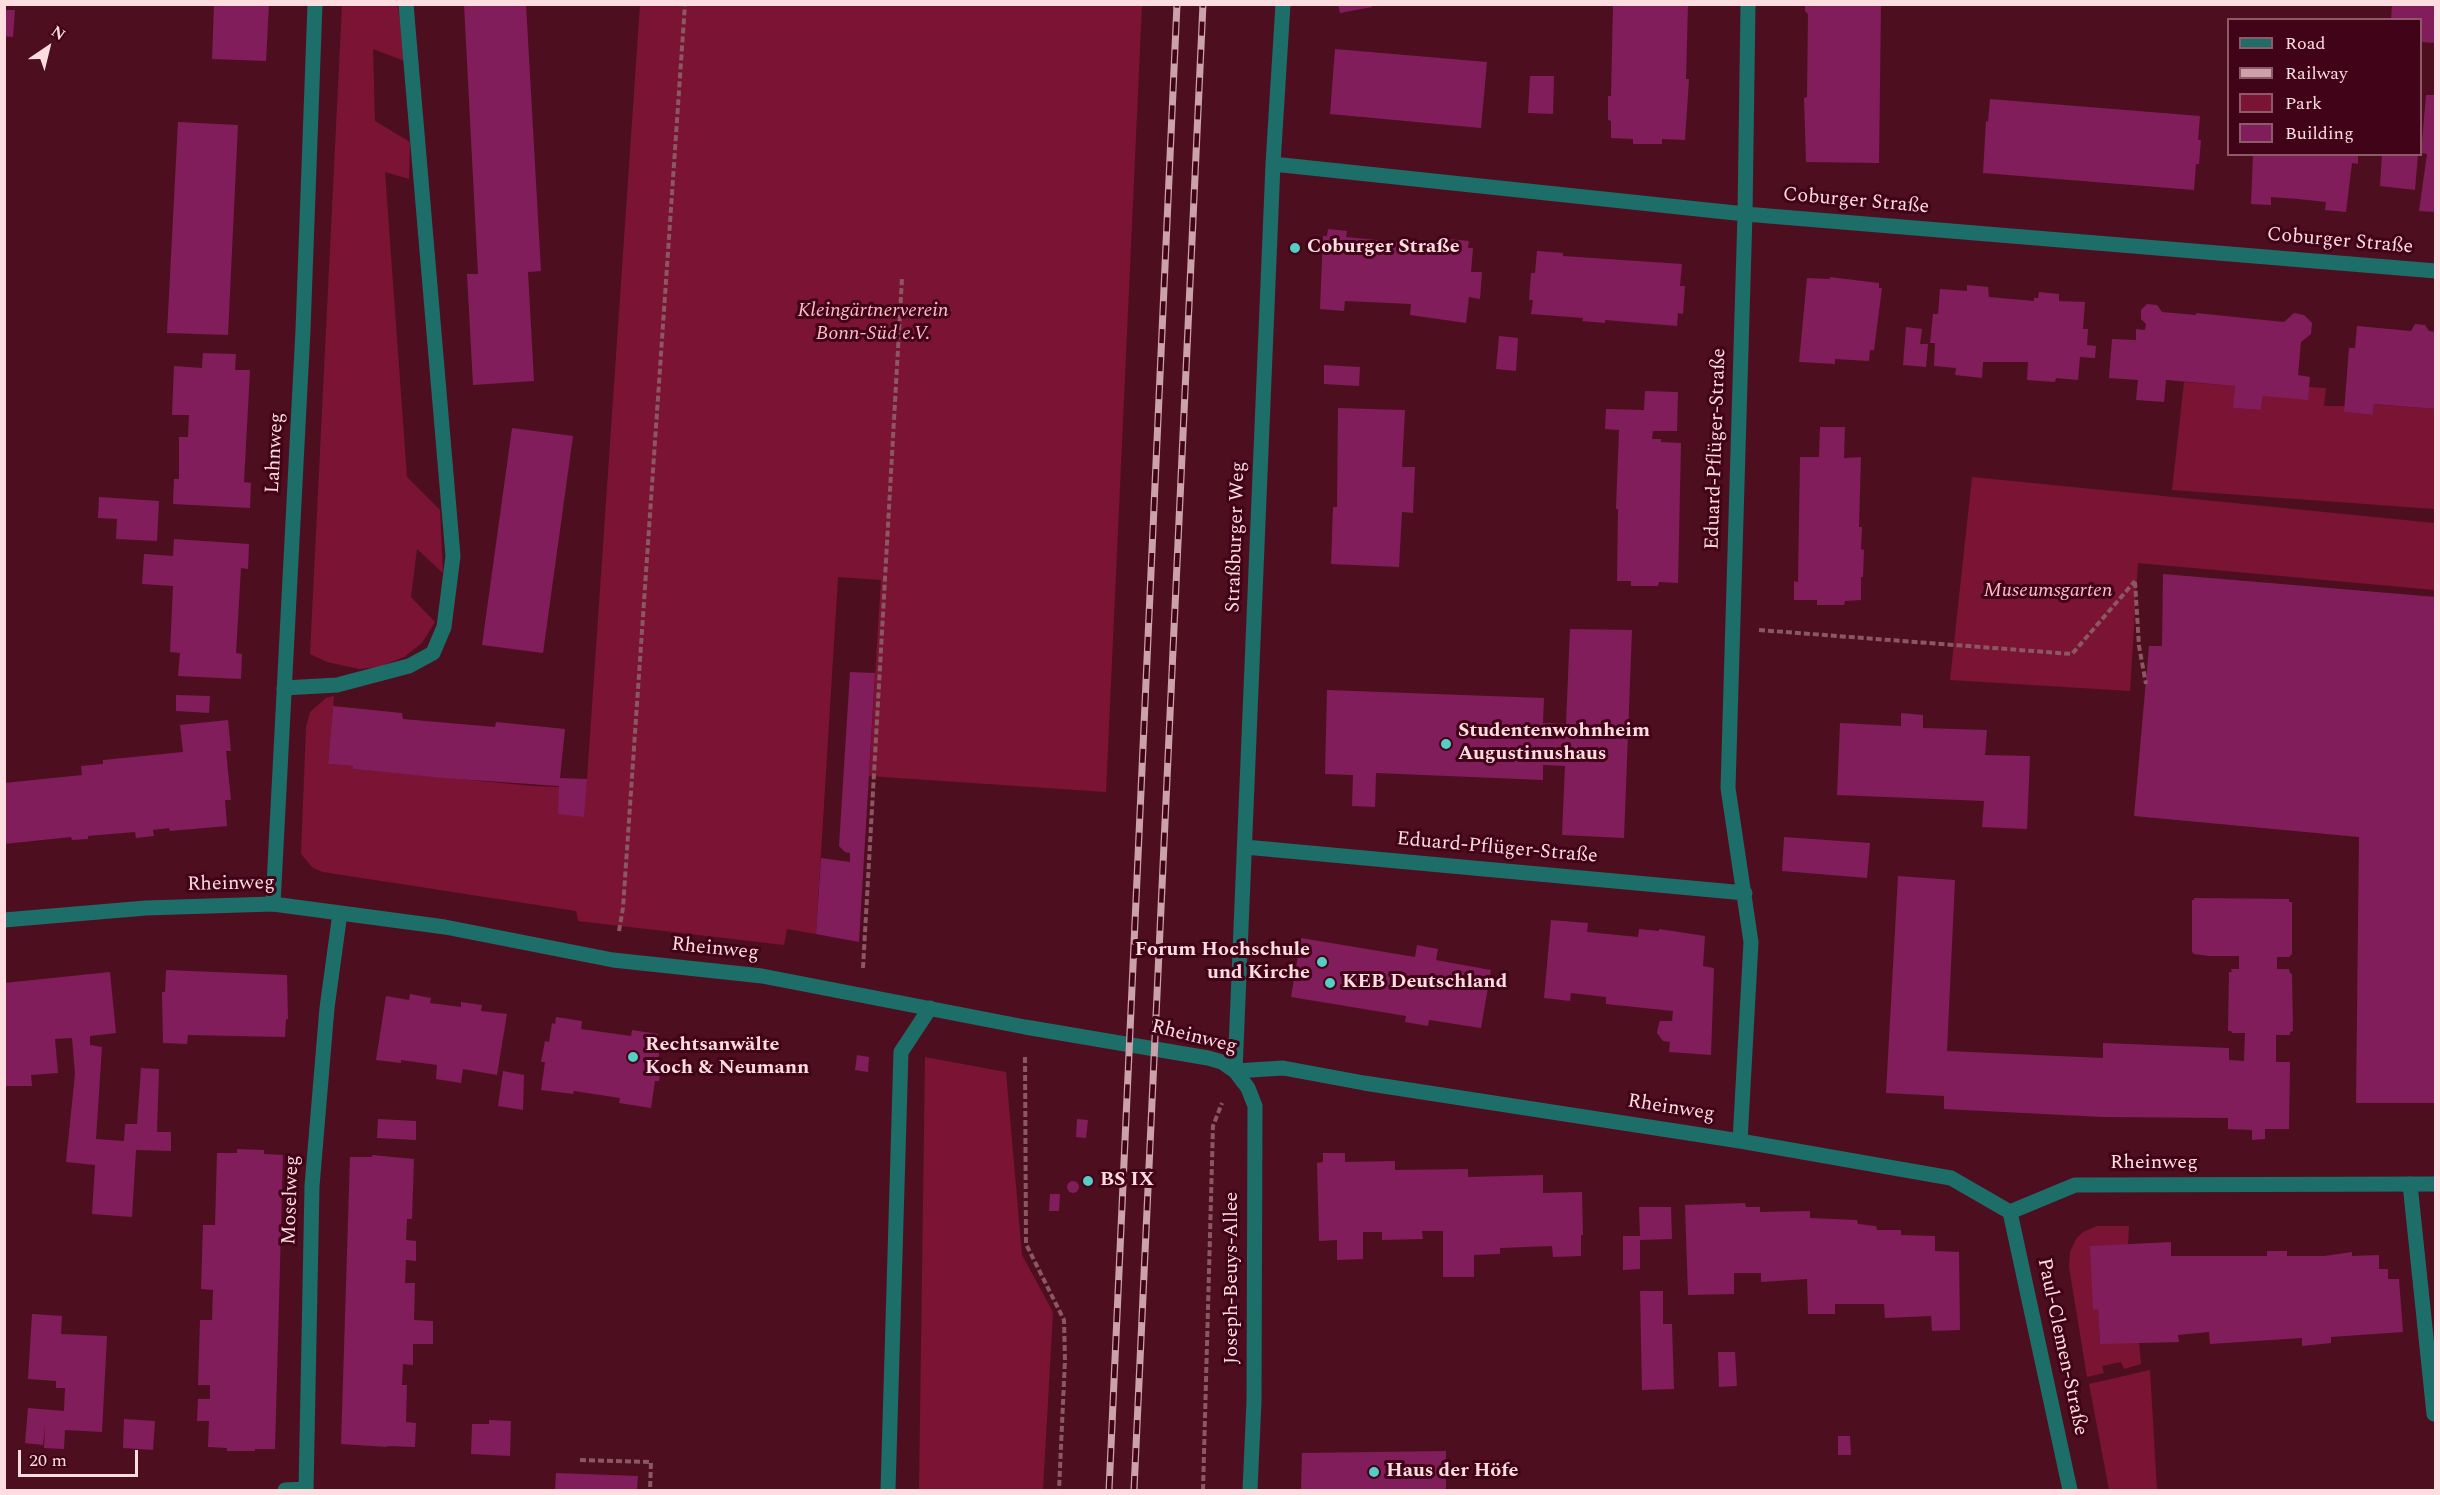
<!DOCTYPE html>
<html>
<head>
<meta charset="utf-8">
<style>
	body { margin:0 }
	#map { position:relative; width:2440px; height:1495px; overflow:hidden; background:#4d0f20; font-family:Spectral,serif }
	canvas { display:block }
	.frame { position:absolute; inset:0; border:6px solid #fedde1; pointer-events:none }
	.legend { position:absolute; left:2227px; top:18px; width:195px; height:138px; box-sizing:border-box; background:#410317; border:2px solid #8d5a68; margin:0; padding:8px 10px; list-style:none; font-size:18px; color:#fedde1 }
	.legend li { display:flex; align-items:center; gap:12px; height:30px }
	.legend b { width:30px; border:2px solid #8d5a68 }
	.north { position:absolute; left:18px; top:18px; width:60px; height:60px; -webkit-text-stroke:4px #410317; paint-order:stroke; rotate:35deg; font-size:16px; font-weight:700; line-height:24px; text-align:center; color:#fedde1 }
	.north::after { content:''; display:block; margin:auto; width:21px; height:27px; background:#fedde1; clip-path:polygon(50% 0,100% 100%,50% 72%,0 100%) }
	.scale { position:absolute; left:18px; top:1450px; width:120px; height:27px; box-sizing:border-box; border:3px solid #fedde1; border-top:0; padding-left:8px; font-size:18px; line-height:21px; white-space:nowrap; color:#fedde1; -webkit-text-stroke:4px #410317; paint-order:stroke }
</style>
</head>
<body>
<div id="map">
<canvas width="2440" height="1495"></canvas>
<div class="frame"></div>
<ul class="legend">
<li><b style="height:8px;background:#1d6d68"></b>Road</li>
<li><b style="height:8px;background:#cba2a9"></b>Railway</li>
<li><b style="height:16px;background:#7b1334"></b>Park</li>
<li><b style="height:16px;background:#811d5a"></b>Building</li>
</ul>
<div class="north">N</div>
<div class="scale">20 m</div>
</div>
<script>
const c = document.querySelector('canvas').getContext('2d');
c.lineJoin = 'round';
function paint(path, color) { c.fillStyle = color; c.fill(path, 'evenodd'); }
const toPath = rows => new Path2D(rows.map(r => 'M' + r).join(''));
function strokePath(path, color, width, dash) { c.strokeStyle = color; c.lineWidth = width; c.lineCap = dash ? 'butt' : 'round'; c.setLineDash(dash || []); c.stroke(path); }
function label(font, color, halo, rows, align = 'center') {
  c.font = font + ' Spectral,serif'; c.lineWidth = 6; c.setLineDash([]); c.textBaseline = 'middle'; c.strokeStyle = halo; c.fillStyle = color; for (const [text, x, y, turn = 0] of rows) {
    c.save(); c.translate(x, y); c.rotate((+turn || 0) * Math.PI / 180); c.textAlign = isNaN(turn) ? turn : align; if (halo) c.strokeText(text, 0, 0); c.fillText(text, 0, 0); c.restore();
  }
}
const green = toPath([
	[342,5,396,5,398,8,407,62,373,49,375,121,410,142,409,179,385,172,407,477,440,510,443,573,417,549,411,597,435,622,422,643,404,657,379,667,359,669,327,662,310,654],
	[640,5,1142,5,1106,792,869,776,881,580,838,577,816,934,787,929,784,945,578,921,576,911,323,872,313,868,301,854,306,727,310,712,326,698,334,696,328,764,353,766,353,769,533,786,560,787,587,779],
	[2184,382,2235,386,2234,408,2261,410,2263,396,2309,387,2326,388,2324,406,2345,406,2345,412,2373,415,2374,404,2435,409,2434,509,2172,490],
	[1972,477,2435,523,2435,590,2138,563,2130,691,1950,680],
	[925,1057,1006,1072,1022,1255,1053,1312,1043,1490,919,1490],
	[2097,1226,2129,1226,2128,1245,2098,1309,2100,1343,2139,1342,2141,1364,2124,1369,2121,1362,2102,1366,2104,1373,2087,1377,2069,1267,2070,1252,2076,1239,2083,1232],
	[2150,1370,2157,1490,2109,1490,2089,1384]
]);
const building = toPath([
	[214,4,269,4,266,61,212,59],
	[464,4,526,4,541,271,528,272,534,381,473,385,467,274,478,274],
	[1338,4,1372,4,1372,7,1340,13],
	[1613,4,1688,4,1686,79,1689,79,1685,140,1662,139,1662,144,1633,144,1633,139,1611,138,1611,121,1608,120,1608,96,1611,96],
	[1805,4,1881,4,1879,163,1806,162,1804,98,1807,97,1808,14,1805,11],
	[2392,4,2436,4,2436,43,2421,42,2421,20,2391,20],
	[4,10,15,10,13,37,4,36],
	[1335,49,1487,62,1481,128,1330,114],
	[1530,76,1554,76,1553,114,1528,113],
	[2426,95,2436,95,2436,212,2419,211,2427,154,2421,153],
	[1990,99,2200,116,2198,140,2201,140,2199,164,2196,164,2194,190,1983,173,1986,121,1988,122],
	[178,122,238,125,228,335,167,333],
	[2253,154,2358,154,2358,164,2352,163,2346,212,2325,210,2326,202,2298,199,2271,197,2271,205,2251,204],
	[2382,154,2418,154,2415,190,2380,186],
	[1328,229,1347,231,1346,237,1416,244,1448,246,1449,239,1469,241,1468,248,1473,248,1471,272,1482,272,1480,299,1469,297,1466,323,1410,315,1411,304,1345,301,1344,311,1320,309,1323,236,1327,236],
	[1537,251,1563,253,1563,256,1682,264,1680,286,1685,286,1683,314,1678,313,1677,326,1605,320,1605,323,1582,321,1583,318,1531,314,1533,300,1529,300,1531,273,1535,273],
	[1830,277,1879,283,1879,288,1882,288,1874,350,1870,350,1869,361,1835,359,1835,364,1799,362,1807,278,1830,279],
	[1967,285,1988,287,1989,297,2034,301,2034,298,2038,298,2039,292,2059,294,2059,301,2085,302,2083,329,2088,329,2087,345,2096,346,2095,358,2080,357,2078,380,2056,378,2055,382,2027,380,2028,362,1983,362,1982,378,1955,375,1956,368,1934,366,1935,343,1930,343,1933,314,1938,314,1940,289,1967,291],
	[2147,304,2157,305,2162,312,2196,315,2196,313,2284,322,2294,313,2304,315,2312,323,2311,334,2301,342,2298,375,2310,377,2308,400,2263,396,2261,410,2233,408,2235,386,2166,380,2164,402,2136,400,2138,380,2109,378,2112,339,2136,340,2136,329,2145,330,2146,324,2141,319,2141,310],
	[2415,324,2425,325,2429,331,2436,332,2436,409,2374,404,2373,415,2344,412,2349,348,2355,348,2357,326,2411,331],
	[1906,327,1922,329,1920,344,1928,344,1926,367,1903,365],
	[1499,336,1518,338,1516,371,1496,369],
	[203,353,236,354,235,370,250,370,244,482,251,483,250,508,173,504,174,479,179,479,179,437,188,437,189,415,172,415,174,366,202,368],
	[1324,365,1360,367,1359,386,1324,384],
	[1645,391,1678,392,1677,431,1653,431,1652,439,1661,439,1661,442,1681,443,1678,583,1659,582,1658,586,1631,586,1631,581,1617,581,1618,509,1616,509,1619,430,1605,429,1606,409,1644,410],
	[1338,408,1405,410,1402,467,1415,467,1413,513,1402,512,1399,567,1331,564,1333,507,1337,507],
	[1820,427,1845,427,1844,458,1861,457,1859,527,1862,527,1861,549,1864,550,1863,577,1861,577,1861,600,1845,601,1844,605,1817,605,1817,600,1794,600,1794,581,1798,582,1800,457,1819,457],
	[512,428,573,436,543,653,482,645],
	[99,497,159,501,157,541,116,539,117,519,98,518],
	[174,539,249,544,248,569,241,568,236,653,242,654,241,679,178,676,180,653,170,652,173,586,142,584,144,554,173,556],
	[2163,574,2436,597,2436,1103,2356,1103,2359,837,2134,816,2149,646,2162,646],
	[1570,629,1632,630,1624,838,1562,835,1565,766,1543,765,1543,780,1376,773,1375,807,1352,806,1353,775,1325,774,1327,690,1544,698,1543,723,1566,724],
	[850,672,875,673,859,942,816,934,821,858,850,862,850,853,845,852,839,846],
	[176,695,210,696,209,713,176,711],
	[333,706,402,713,403,719,495,727,496,722,565,729,560,778,587,779,584,817,558,814,559,786,443,778,353,769,353,766,328,764],
	[1901,713,1923,715,1923,728,1987,730,1985,755,2030,756,2027,829,1982,827,1984,801,1837,795,1840,723,1901,726],
	[228,720,231,751,226,751,231,800,225,800,227,826,170,831,169,828,153,830,154,836,136,838,135,832,88,836,88,839,72,840,71,837,4,844,4,783,82,775,81,766,103,764,103,760,183,752,180,725],
	[1784,837,1870,843,1867,878,1782,871],
	[1898,876,1955,880,1947,1051,2103,1058,2103,1043,2229,1048,2229,1060,2244,1061,2245,1033,2232,1033,2231,1031,2228,1031,2229,972,2232,972,2231,969,2239,969,2239,956,2209,956,2194,954,2192,952,2192,900,2194,900,2194,898,2289,899,2289,902,2292,902,2292,954,2289,957,2277,957,2277,969,2289,969,2290,973,2292,974,2293,1031,2290,1032,2290,1035,2276,1035,2276,1062,2290,1062,2289,1129,2265,1129,2265,1139,2252,1140,2252,1130,2228,1129,2228,1118,2103,1117,1944,1109,1944,1096,1886,1093],
	[1551,920,1588,923,1587,932,1638,937,1639,929,1659,931,1659,929,1705,936,1703,966,1714,968,1711,1055,1669,1052,1670,1042,1663,1041,1657,1033,1658,1027,1660,1021,1672,1021,1673,1011,1606,1004,1606,997,1571,993,1570,1001,1544,998],
	[1301,938,1415,957,1417,945,1438,949,1436,960,1491,970,1481,1028,1429,1020,1428,1026,1405,1022,1406,1016,1291,997],
	[166,970,287,975,288,1019,286,1019,285,1037,188,1035,187,1044,163,1043,162,992,165,992],
	[110,972,116,1033,90,1036,90,1045,102,1047,96,1139,124,1141,125,1124,137,1124,141,1068,159,1069,157,1132,171,1132,171,1151,136,1150,132,1217,92,1214,95,1165,66,1162,75,1074,72,1038,55,1039,58,1073,31,1075,32,1086,6,1086,4,1075,4,983],
	[410,994,431,998,430,1003,461,1007,461,1002,482,1005,481,1011,507,1014,497,1075,463,1069,461,1083,436,1079,437,1065,401,1060,401,1063,376,1060,386,996,409,1000],
	[556,1017,582,1021,581,1029,631,1036,632,1030,658,1034,657,1041,661,1041,658,1061,662,1061,659,1081,655,1081,651,1108,619,1103,620,1098,574,1091,573,1094,541,1090,545,1062,541,1062,545,1041,549,1042,552,1023,555,1024],
	[857,1055,869,1057,868,1072,855,1070],
	[503,1071,524,1075,523,1110,498,1106],
	[378,1119,416,1121,416,1140,377,1138],
	[1077,1119,1088,1120,1086,1138,1076,1137],
	[237,1149,264,1150,264,1154,283,1155,275,1449,255,1449,255,1451,227,1451,227,1448,208,1447,209,1421,197,1421,198,1399,210,1399,210,1385,198,1385,199,1353,200,1320,212,1320,213,1290,201,1289,203,1225,215,1225,217,1153,237,1153],
	[1323,1153,1345,1153,1345,1162,1395,1161,1395,1170,1468,1169,1468,1177,1543,1175,1543,1193,1582,1192,1583,1235,1581,1235,1581,1256,1553,1257,1552,1246,1500,1248,1500,1254,1474,1255,1474,1277,1443,1277,1443,1231,1422,1231,1423,1239,1382,1240,1382,1232,1363,1232,1363,1259,1337,1260,1337,1240,1319,1241,1317,1163,1323,1162],
	[372,1155,414,1159,412,1219,407,1219,406,1240,416,1241,416,1261,406,1260,405,1283,415,1283,414,1320,433,1321,433,1344,413,1344,413,1365,403,1364,402,1385,407,1385,406,1422,416,1423,415,1447,387,1446,387,1447,341,1444,350,1157,372,1157],
	'1082 1181a6 6 0 1 1 12 0a6 6 0 1 1-12 0Z',
	'1067 1187a6 6 0 1 1 12 0a6 6 0 1 1-12 0Z',
	[1050,1194,1060,1194,1059,1211,1049,1211],
	[1745,1203,1746,1207,1760,1207,1760,1212,1810,1211,1810,1218,1857,1220,1858,1224,1876,1226,1877,1230,1901,1230,1901,1235,1935,1236,1935,1251,1959,1252,1960,1330,1932,1331,1931,1316,1885,1318,1884,1304,1835,1304,1835,1314,1808,1314,1807,1279,1761,1282,1761,1273,1734,1273,1734,1294,1688,1295,1685,1205],
	[1639,1207,1671,1207,1672,1239,1640,1240,1640,1269,1623,1270,1623,1236,1640,1236],
	[2171,1242,2171,1256,2267,1256,2267,1251,2287,1251,2287,1256,2324,1256,2352,1252,2352,1256,2379,1255,2379,1269,2388,1269,2388,1279,2399,1279,2403,1332,2331,1337,2331,1343,2302,1346,2302,1338,2210,1344,2209,1332,2178,1335,2179,1342,2100,1344,2098,1309,2093,1310,2090,1246],
	[1640,1291,1663,1291,1663,1324,1672,1324,1674,1389,1642,1390],
	[32,1314,62,1316,61,1334,107,1336,102,1432,65,1430,64,1449,44,1448,45,1426,43,1445,25,1443,28,1408,64,1411,65,1388,56,1388,56,1381,28,1379],
	[1718,1352,1735,1352,1737,1386,1719,1387],
	[124,1419,155,1421,153,1450,123,1448],
	[489,1420,511,1421,510,1456,471,1454,472,1424,489,1424],
	[1838,1436,1850,1436,1851,1455,1838,1455],
	[1446,1451,1446,1490,1301,1490,1302,1453],
	[556,1473,638,1476,637,1490,555,1490]
]);
const path = toPath([
	[2135,582,2139,646,2146,684],
	[1759,630,2072,654,2135,581],
	[619,931,623,908,685,4],
	[863,968,902,278],
	[1025,1057,1026,1244,1064,1320,1065,1360,1059,1490],
	[580,1460,651,1462,650,1490],
	[1203,1490,1213,1126,1222,1103]
]);
const service = toPath([
	[284,688,337,685,409,666,433,653,444,627,453,556,406,4],
	[2410,1184,2434,1414],
	[888,1490,901,1052,930,1008]
]);
const minor = toPath([
	[1273,164,1745,214,2436,271],
	[1245,847,1745,893],
	[273,904,303,330,315,4],
	[4,920,146,908,273,904,445,927,613,960,762,976,1025,1027,1208,1058,1222,1062,1235,1071,1283,1068,1364,1083,1740,1141,1951,1178,2010,1212],
	[1235,1071,1273,164,1283,4],
	[1235,1071,1248,1088,1255,1106,1254,1401,1250,1490],
	[1740,1141,1751,942,1728,788,1745,214,1748,4],
	[2010,1212,2075,1185,2436,1184],
	[2010,1212,2070,1490],
	[285,1490,306,1489],
	[306,1490,312,1186,327,1008,340,913]
]);
const rail = toPath([
	[1109,1490,1177,4],
	[1134,1490,1203,4]
]);
const markers = [
	[1295,248,6,"#55cec5"],
	[1446,744,6,"#55cec5"],
	[1322,962,6,"#55cec5"],
	[1330,983,6,"#55cec5"],
	[633,1057,6,"#55cec5"],
	[1088,1181,6,"#55cec5"],
	[1374,1472,6,"#55cec5"]
];
const streetNames = [
	["Coburger Straße",1856,202,5],
	["Coburger Straße",2340,242,5],
	["Eduard-Pflüger-Straße",1717,449,-88],
	["Lahnweg",276,453,-87],
	["Straßburger Weg",1237,537,-88],
	["Eduard-Pflüger-Straße",1497,849,5],
	["Rheinweg",231,885,-1],
	["Rheinweg",715,950,6],
	["Rheinweg",1194,1038,14],
	["Rheinweg",1671,1109,9],
	["Rheinweg",2154,1164],
	["Moselweg",292,1200,-88],
	["Joseph-Beuys-Allee",1233,1278,-90],
	["Paul-Clemen-Straße",2061,1347,78]
];
const poiNames = [
	["Coburger Straße",1307,248],
	["Studentenwohnheim",1458,732],
	["Augustinushaus",1458,755],
	["Forum Hochschule",1310,951,"right"],
	["und Kirche",1310,974,"right"],
	["KEB Deutschland",1342,983],
	["Rechtsanwälte",645,1046],
	["Koch & Neumann",645,1069],
	["BS IX",1100,1181],
	["Haus der Höfe",1386,1472]
];
const parkNames = [
	["Kleingärtnerverein",873,312],
	["Bonn-Süd e.V.",873,335],
	["Museumsgarten",2048,592]
];
paint(green, '#7b1334');
paint(building, '#811d5a');
strokePath(path, '#8b5763', 4, [6, 3]);
strokePath(service, '#1d6d68', 15);
strokePath(minor, '#1d6d68', 15);
strokePath(rail, '#cba2a9', 7);
strokePath(rail, '#410317', 4.5, [14]);
for (const [x, y, r, color] of markers) { const dot = new Path2D(); dot.arc(x, y, r, 0, 2 * Math.PI); c.fillStyle = color; c.fill(dot); strokePath(dot, '#410317', 2); }
label('20px', '#fedde1', '#410317', streetNames);
label('bold 20px', '#fedde1', '#410317', poiNames, 'left');
label('italic 20px', '#fcbfc8', '#410317', parkNames);
</script>
</body>
</html>
